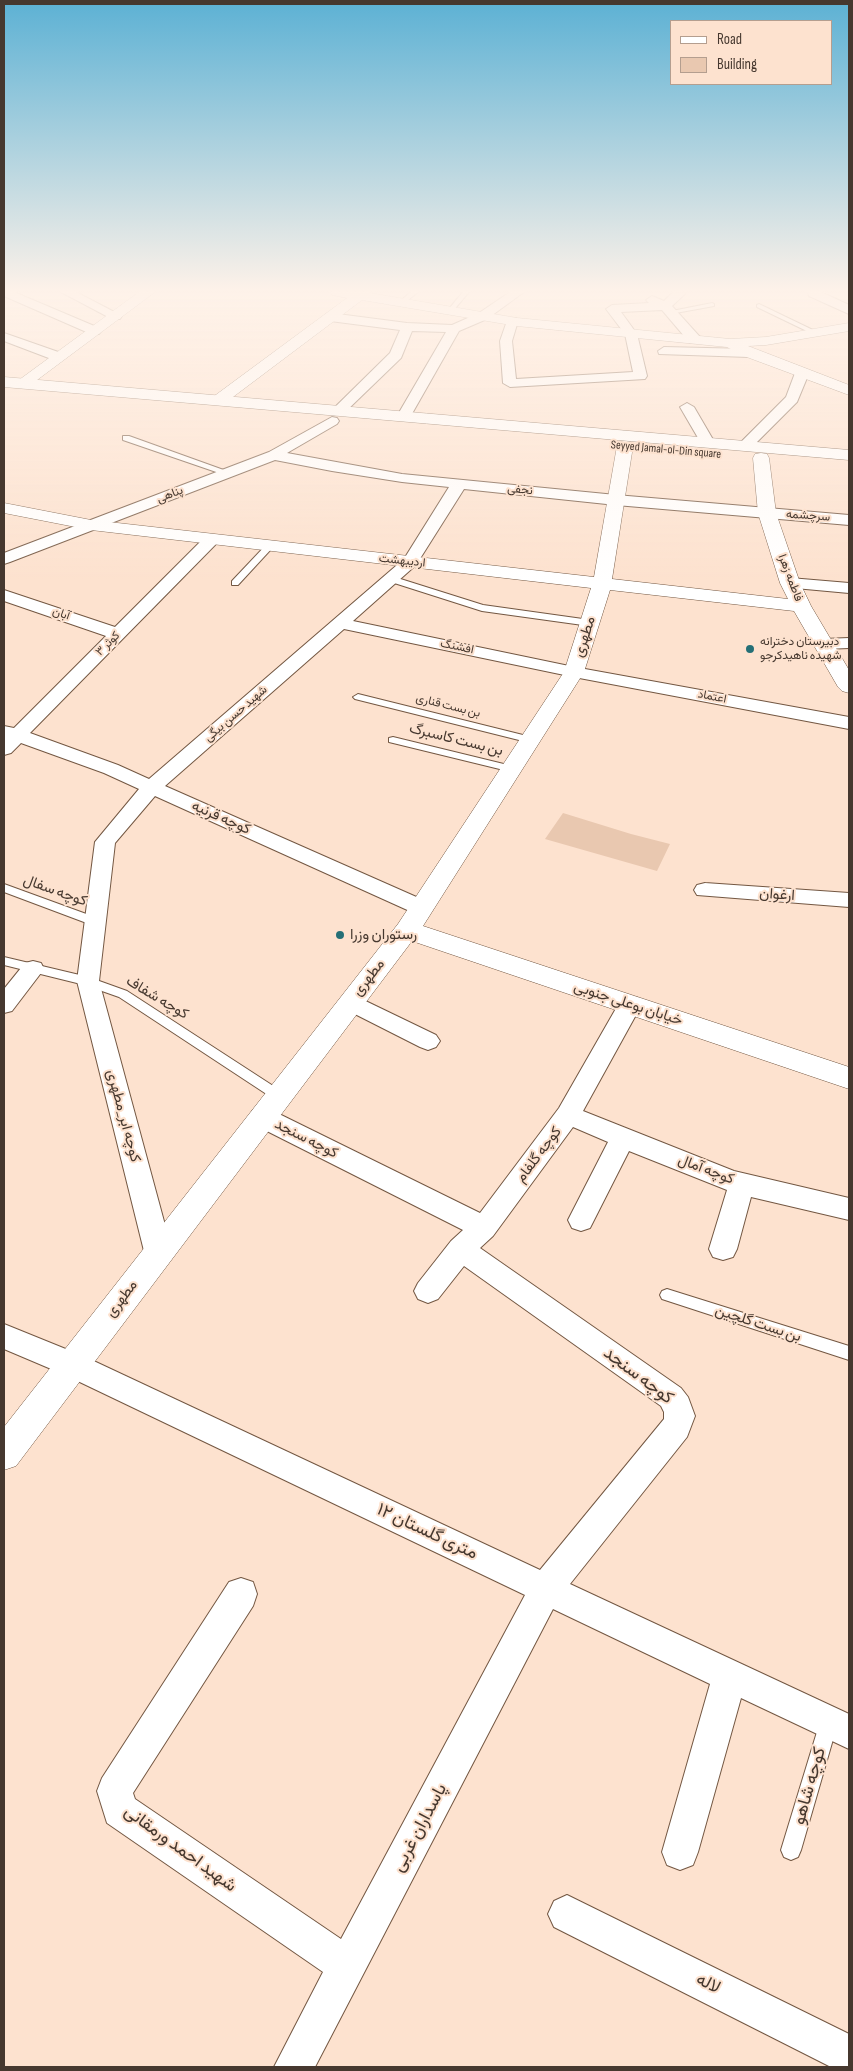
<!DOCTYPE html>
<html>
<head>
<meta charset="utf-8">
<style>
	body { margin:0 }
	#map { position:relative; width:853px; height:2071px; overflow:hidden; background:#fde2cf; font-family:"Sofia Sans Condensed",sans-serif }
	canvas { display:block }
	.frame { position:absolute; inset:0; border:5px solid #46382f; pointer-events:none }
	.legend { position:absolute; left:670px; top:20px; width:162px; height:65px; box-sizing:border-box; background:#fde2cf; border:1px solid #b49e8f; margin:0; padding:6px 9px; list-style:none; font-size:15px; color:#46382f }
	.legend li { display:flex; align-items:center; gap:10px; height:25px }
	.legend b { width:25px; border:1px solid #b49e8f }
</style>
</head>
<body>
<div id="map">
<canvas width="853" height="2071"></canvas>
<div class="frame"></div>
<ul class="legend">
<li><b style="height:6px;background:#fff"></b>Road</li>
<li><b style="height:14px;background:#e9c8b0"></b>Building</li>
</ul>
</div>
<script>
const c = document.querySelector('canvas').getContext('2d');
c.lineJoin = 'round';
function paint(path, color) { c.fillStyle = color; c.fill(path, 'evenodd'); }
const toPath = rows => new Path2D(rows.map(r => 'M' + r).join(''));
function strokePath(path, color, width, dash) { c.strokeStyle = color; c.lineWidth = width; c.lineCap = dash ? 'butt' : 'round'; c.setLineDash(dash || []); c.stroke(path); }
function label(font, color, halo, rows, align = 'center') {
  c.font = font + ' "Sofia Sans Condensed",Vazirmatn,sans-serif'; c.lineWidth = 4; c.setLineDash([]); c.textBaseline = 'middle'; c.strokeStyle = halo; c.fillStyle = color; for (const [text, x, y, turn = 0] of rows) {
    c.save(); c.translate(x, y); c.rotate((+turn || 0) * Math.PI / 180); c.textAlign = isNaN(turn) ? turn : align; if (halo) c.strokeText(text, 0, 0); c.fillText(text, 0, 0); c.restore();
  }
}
const building = toPath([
	[563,813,631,834,670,844,657,871,545,839]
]);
const service = toPath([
	[411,292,418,292,403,304,399,304,399,302,411,292],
	[463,292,469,292,452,312,448,312,448,310,463,292],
	[712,303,714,304,714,306,670,314,667,312,712,303],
	[759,304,817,332,818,333,813,334,757,307,757,305,759,304],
	[123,436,129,436,232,473,225,475,123,440,123,436],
	[267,544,274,546,238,585,232,585,232,581,267,544],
	[391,576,483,605,590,620,595,623,590,626,482,611,388,581,388,577,391,576],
	[358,694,535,738,536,740,531,743,355,699,353,697,358,694],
	[393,737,516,767,517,769,512,772,389,742,389,738,393,737],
	[4,884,100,919,102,922,100,925,92,925,4,892,4,884],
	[4,957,88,977,127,991,284,1093,286,1096,284,1099,274,1099,119,997,85,985,4,965,4,957],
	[667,1289,849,1346,849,1360,662,1299,660,1295,662,1291,667,1289],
	[829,1713,835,1716,838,1722,801,1850,798,1857,791,1860,784,1857,781,1850,820,1722,823,1716,829,1713]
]);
const minor = toPath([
	[4,292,14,292,99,328,101,331,99,334,91,334,4,296,4,292],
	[61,292,76,292,122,316,120,319,112,319,61,292],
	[510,292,524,292,487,319,459,331,409,419,404,420,397,416,446,332,412,331,401,358,343,414,338,415,331,411,390,353,400,330,330,321,326,320,324,317,326,314,330,313,407,323,452,325,479,313,510,292],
	[673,292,686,293,672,306,700,337,701,340,700,343,690,343,662,310,621,312,637,334,647,376,645,379,510,387,503,383,500,341,508,318,516,318,518,321,512,341,516,379,633,372,625,334,606,309,612,305,649,303,646,300,652,296,664,301,673,292],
	[808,292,821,292,849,305,849,314,809,296,808,292],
	[4,333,64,354,66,357,59,361,54,360,4,341,4,333],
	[664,347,749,349,755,353,749,357,659,354,658,351,664,347],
	[802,369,809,373,797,402,750,449,740,449,738,446,740,443,786,397,795,373,802,369],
	[687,403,694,407,715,443,713,446,708,447,703,446,701,443,680,407,687,403],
	[332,417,337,418,339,421,337,424,287,453,402,474,616,495,849,515,849,525,616,505,464,489,416,565,353,621,574,667,849,717,849,729,574,677,344,629,165,786,430,903,433,908,430,913,422,915,414,913,155,796,115,843,99,981,172,1251,168,1259,158,1262,148,1259,144,1251,77,981,95,842,139,789,104,773,21,743,11,753,4,755,4,726,14,728,106,636,4,601,4,590,115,627,206,536,218,536,220,539,218,542,30,733,118,765,149,779,404,559,449,487,402,482,332,471,275,460,10,562,4,564,4,553,269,452,332,417],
	[790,578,849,583,849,593,784,587,782,583,784,579,790,578],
	[849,638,849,648,824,649,818,648,815,644,818,640,824,639,849,638],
	[705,883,849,893,849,907,697,895,694,890,697,885,705,883],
	[33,961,41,963,44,969,12,1011,4,1013,4,989,25,963,33,961],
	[351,994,436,1035,440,1041,436,1047,428,1050,420,1047,343,1008,339,1002,343,996,351,994],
	[630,996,638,998,642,1004,583,1111,734,1171,849,1198,849,1220,751,1197,737,1249,733,1257,723,1260,713,1257,709,1249,727,1190,629,1151,590,1228,581,1231,572,1228,568,1220,608,1142,573,1127,493,1236,480,1248,681,1388,688,1397,695,1416,687,1437,570,1584,849,1714,849,1749,741,1698,698,1852,693,1865,680,1870,667,1865,662,1852,710,1684,553,1609,315,2067,274,2067,323,1972,107,1823,97,1791,102,1778,229,1582,241,1578,253,1582,257,1594,253,1606,133,1793,135,1799,341,1939,525,1595,63,1374,4,1349,4,1324,83,1356,540,1570,664,1419,664,1412,661,1406,464,1266,438,1299,428,1303,418,1299,414,1291,418,1283,451,1241,463,1230,253,1124,249,1117,253,1110,262,1107,271,1110,480,1213,559,1108,622,998,630,996],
	[567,1895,849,2034,849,2067,831,2067,554,1927,548,1914,554,1901,567,1895]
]);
const tertiary = toPath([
	[139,292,155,292,29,386,19,386,16,383,19,380,139,292],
	[330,292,371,292,370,293,517,318,730,339,766,337,849,323,849,331,766,345,748,346,849,385,849,395,744,356,727,347,517,326,362,300,225,403,213,403,211,400,213,397,347,298,332,295,330,292],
	[625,441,631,442,633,446,612,579,788,599,780,583,758,513,753,458,755,454,761,453,767,454,769,458,776,513,800,583,811,606,849,670,849,693,842,691,838,687,794,611,610,590,584,672,423,926,849,1067,849,1089,412,941,16,1466,4,1470,4,1427,398,924,564,672,591,588,91,530,4,513,4,503,91,520,594,577,617,446,619,442,625,441]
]);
const secondary = toPath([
	[4,377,849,450,849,460,4,387,4,377]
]);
const markers = [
	[750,649,5,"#256f76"],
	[340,935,5,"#256f76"]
];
const farStreetnames = [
	["Seyyed Jamal-ol-Din square",666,450,5],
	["نجفی",520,490,6],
	["پناهی",170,495,-21],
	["سرچشمه",808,516,4],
	["اردیبهشت",402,561,6],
	["فاطمه زهرا",790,578,69],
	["آبان",61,614,19],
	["کوثر ۳",108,644,-45],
	["افشنگ",457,647,12],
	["اعتماد",712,697,11],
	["بن بست قناری",448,706,14],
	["شهید حسن بیگی",236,714,-41]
];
const farPoinames = [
	["دبیرستان دخترانه",760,642],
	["شهیده ناهیدکرجو",760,656]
];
const streetNames = [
	["مطهری",585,637,-72],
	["بن بست کاسبرگ",456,740,14],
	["کوچه قرنیه",221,818,24],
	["کوچه سفال",55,891,20],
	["ارغوان",777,895,4],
	["مطهری",369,978,-52],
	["کوچه شفاف",157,998,31],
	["خیابان بوعلی جنوبی",628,1004,18],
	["کوچه ابر_مطهری",123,1116,75],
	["کوچه سنجد",306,1139,27],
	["کوچه گلفام",539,1155,-53],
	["کوچه آمال",706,1170,21],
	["مطهری",122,1299,-53],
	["بن بست گلچین",758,1324,18]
];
const poiNames = [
	["رستوران وزرا",350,935]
];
const nearStreetnames = [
	["کوچه سنجد",638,1376,37],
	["۱۲ متری گلستان",427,1532,25],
	["کوچه شاهو",810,1786,-74],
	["پاسداران غربی",420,1828,-62],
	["شهید احمد ورمقانی",180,1849,36],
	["لالە",708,1984,27]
];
paint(building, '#e9c8b0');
strokePath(service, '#735742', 2);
strokePath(minor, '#735742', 2);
strokePath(tertiary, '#735742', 1);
strokePath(secondary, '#735742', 1);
paint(service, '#fff');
paint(minor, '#fff');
paint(tertiary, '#fff');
paint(secondary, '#fff');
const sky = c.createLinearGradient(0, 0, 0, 582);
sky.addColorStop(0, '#5cb1d4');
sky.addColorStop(0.5, '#fef2e9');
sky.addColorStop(1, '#fef2e900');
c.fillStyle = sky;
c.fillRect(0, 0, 853, 582);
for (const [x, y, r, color] of markers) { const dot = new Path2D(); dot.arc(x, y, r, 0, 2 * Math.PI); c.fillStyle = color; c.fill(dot); strokePath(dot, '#fde2cf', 2); }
label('12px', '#46382f', '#fde2cf', farStreetnames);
label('12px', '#46382f', '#fde2cf', farPoinames, 'left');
label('15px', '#46382f', '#fde2cf', streetNames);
label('15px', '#46382f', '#fde2cf', poiNames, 'left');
label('18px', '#46382f', '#fde2cf', nearStreetnames);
</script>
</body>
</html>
